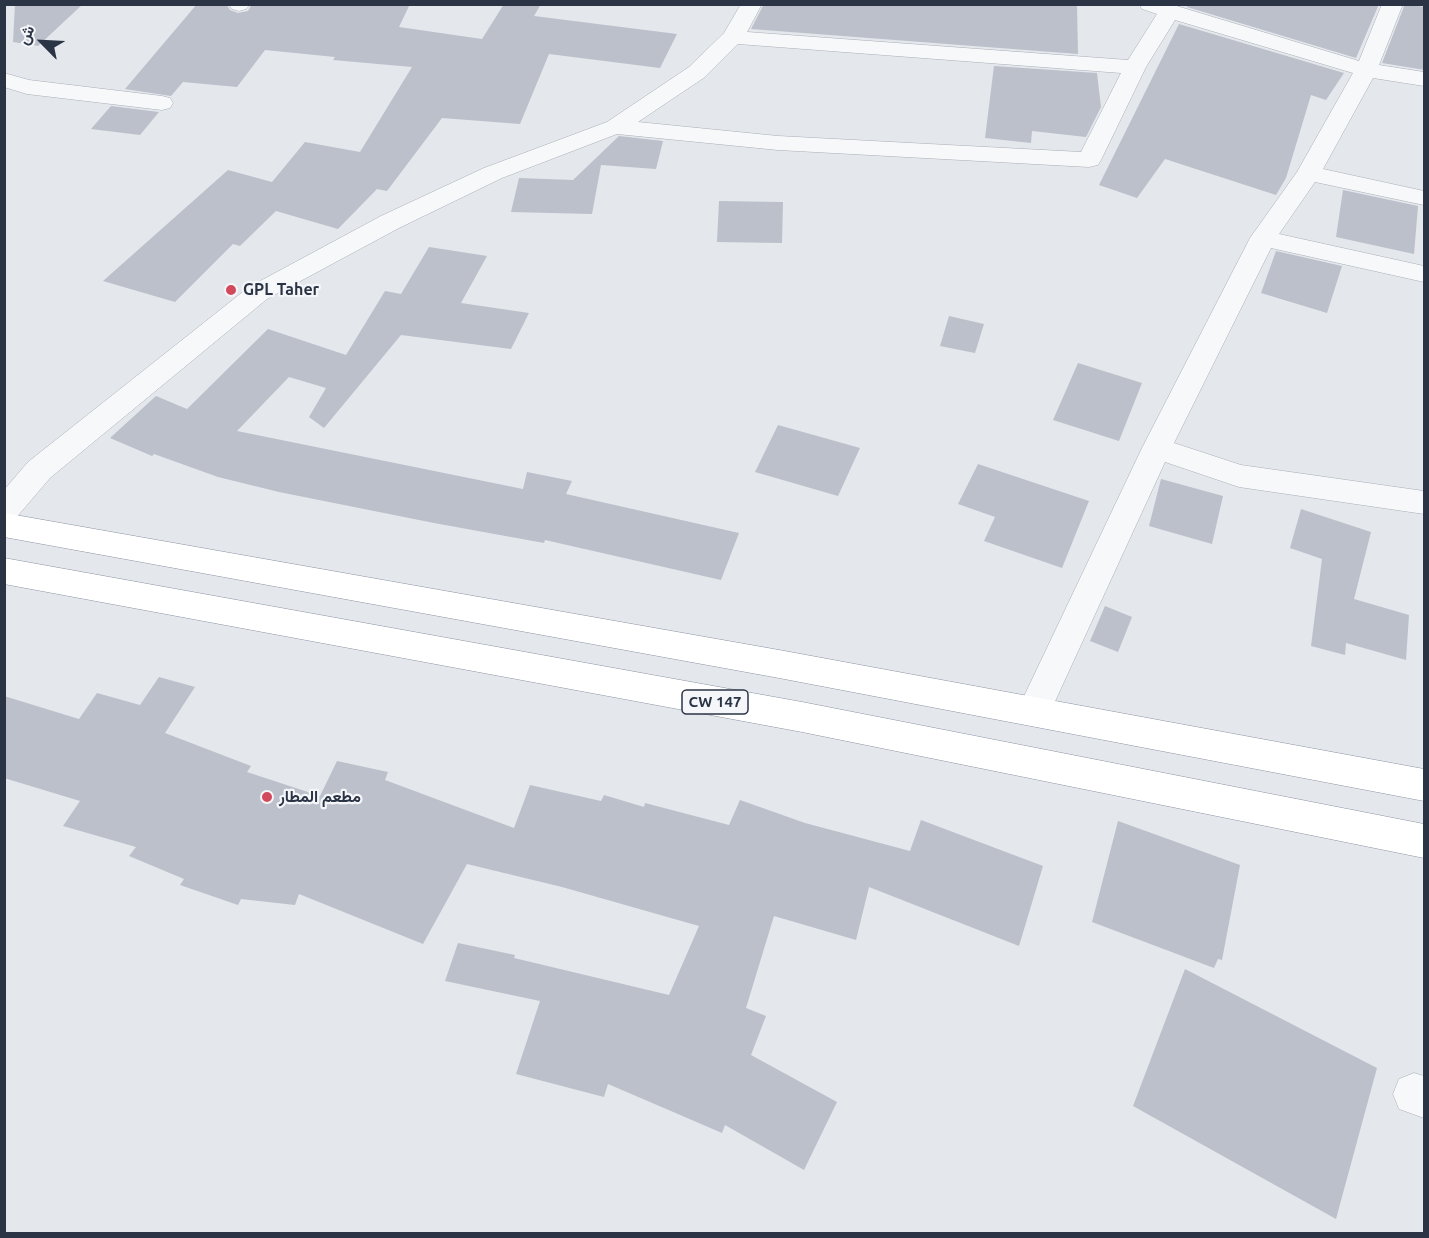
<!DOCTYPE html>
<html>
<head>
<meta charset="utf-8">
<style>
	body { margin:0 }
	#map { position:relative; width:1429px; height:1238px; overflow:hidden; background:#e4e7ec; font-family:Ubuntu,Vazirmatn,sans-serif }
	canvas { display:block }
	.frame { position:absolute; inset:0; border:6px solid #2b3445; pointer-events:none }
	.north { position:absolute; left:12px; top:12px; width:60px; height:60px; -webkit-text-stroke:4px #f4f6f9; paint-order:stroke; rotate:294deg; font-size:16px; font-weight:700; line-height:24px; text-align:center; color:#2b3445 }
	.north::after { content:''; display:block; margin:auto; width:21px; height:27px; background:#2b3445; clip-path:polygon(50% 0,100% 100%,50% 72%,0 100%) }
</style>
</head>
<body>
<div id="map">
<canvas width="1429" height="1238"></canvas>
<div class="frame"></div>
<div class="north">ش</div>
</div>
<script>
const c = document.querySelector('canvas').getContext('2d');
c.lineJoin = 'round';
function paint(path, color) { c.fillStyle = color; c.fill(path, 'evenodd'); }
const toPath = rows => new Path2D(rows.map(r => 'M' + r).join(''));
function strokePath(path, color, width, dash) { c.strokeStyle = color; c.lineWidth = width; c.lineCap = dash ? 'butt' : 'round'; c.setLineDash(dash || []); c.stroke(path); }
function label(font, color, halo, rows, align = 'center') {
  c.font = font + ' Ubuntu,Vazirmatn,sans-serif'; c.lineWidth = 4.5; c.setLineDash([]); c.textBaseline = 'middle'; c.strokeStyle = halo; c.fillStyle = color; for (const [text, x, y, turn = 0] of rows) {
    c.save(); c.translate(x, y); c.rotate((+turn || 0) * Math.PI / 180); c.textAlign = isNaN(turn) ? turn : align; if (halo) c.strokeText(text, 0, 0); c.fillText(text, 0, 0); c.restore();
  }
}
const building = toPath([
	[15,4,83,4,38,46,13,42],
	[197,4,226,4,230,10,238,13,248,11,252,4,410,4,399,27,482,39,504,4,541,4,534,16,677,34,660,68,549,54,520,124,442,118,387,191,377,189,338,229,276,211,240,246,233,244,175,302,103,281,228,170,272,182,305,142,360,152,412,67,333,60,335,57,265,50,237,87,183,82,171,96,125,89],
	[764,4,1077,4,1078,54,751,29],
	[1188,4,1379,4,1356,58,1187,7],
	[1405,4,1425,7,1425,70,1382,63],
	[1179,24,1344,73,1326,100,1311,95,1286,178,1276,195,1165,159,1137,198,1099,185],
	[994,66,1097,73,1101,107,1086,137,1032,131,1031,143,985,138],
	[111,106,159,112,140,135,91,129],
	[619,136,663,141,656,169,601,165,592,214,511,212,519,178,573,180],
	[1343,190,1418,206,1414,254,1336,237],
	[719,201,783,202,782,243,717,242],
	[429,247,487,256,461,303,529,313,511,349,401,335,324,428,309,417,326,388,289,377,237,431,523,489,527,472,572,481,566,494,739,533,721,580,545,540,544,543,434,523,279,492,218,477,154,454,152,456,110,438,156,396,187,409,268,329,346,355,385,291,401,294],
	[1276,251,1342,266,1327,313,1261,293],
	[949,316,984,324,975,353,940,346],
	[1078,363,1142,383,1119,441,1053,420],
	[778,425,860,448,838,496,755,472],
	[978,464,1089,501,1062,568,984,541,995,517,958,504],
	[1161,479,1223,496,1212,544,1149,526],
	[1301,509,1371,532,1354,599,1409,615,1406,660,1346,643,1345,655,1311,646,1322,559,1290,548],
	[1105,606,1132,617,1118,652,1090,641],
	[159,677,195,687,165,733,251,766,247,772,320,796,337,761,388,772,385,780,514,828,530,785,601,801,604,795,644,807,645,803,729,825,740,800,805,823,910,851,921,820,1043,866,1019,946,869,887,856,940,774,916,746,1008,766,1016,751,1055,837,1102,804,1170,725,1125,722,1133,608,1084,604,1097,516,1074,540,1001,445,981,458,943,515,955,514,958,669,995,699,926,562,887,467,864,423,944,299,894,295,905,241,899,238,905,180,885,184,879,129,856,136,847,63,826,80,801,4,778,4,696,79,719,97,693,140,705],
	[1118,821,1240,865,1222,960,1218,959,1214,968,1092,922],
	[1185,969,1377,1068,1336,1219,1133,1106]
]);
const minor = toPath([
	[228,4,250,4,250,5,246,9,239,11,232,9,228,4],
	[741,4,762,4,747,32,1128,60,1157,14,1142,9,1139,4,1170,4,1359,61,1382,4,1403,4,1379,65,1424,72,1424,86,1373,78,1323,169,1424,191,1424,205,1315,182,1279,234,1424,266,1424,282,1271,248,1174,443,1241,465,1424,491,1424,514,1239,487,1165,462,1046,721,1034,726,1022,721,1017,711,1142,448,1250,238,1297,172,1353,73,1175,20,1146,67,1101,160,1098,165,1089,167,778,150,617,134,502,178,399,228,267,299,50,478,15,519,4,523,4,490,28,462,249,287,381,216,484,168,607,122,689,67,724,33,741,4],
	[738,44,1121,73,1081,152,778,136,638,122,705,77,738,44],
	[4,73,29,80,162,96,170,98,173,103,170,108,162,110,27,94,4,87,4,73],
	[1414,1073,1424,1076,1424,1118,1399,1109,1393,1094,1399,1079,1414,1073]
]);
const highway = toPath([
	[4,513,779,650,1424,769,1424,801,779,678,4,537,4,513],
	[4,558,802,702,1424,824,1424,858,802,732,4,584,4,558]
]);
const markers = [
	[231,290,6,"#d1495b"],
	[267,797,6,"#d1495b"]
];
const shields = [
	[715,702,66]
];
const shieldNames = [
	["CW 147",715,702]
];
const poiNames = [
	["GPL Taher",243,290],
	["مطعم المطار",279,797]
];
paint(building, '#bbc0ca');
strokePath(minor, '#a9aeb7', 1);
strokePath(highway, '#8b94a3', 1);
paint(minor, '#f7f8fa');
paint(highway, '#fff');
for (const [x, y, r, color] of markers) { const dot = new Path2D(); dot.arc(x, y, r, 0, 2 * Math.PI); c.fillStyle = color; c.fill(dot); strokePath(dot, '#f4f6f9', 2); }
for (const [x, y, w] of shields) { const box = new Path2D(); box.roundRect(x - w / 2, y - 12, w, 24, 4.5); c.fillStyle = '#f4f6f9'; c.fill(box); strokePath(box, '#2b3445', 1.5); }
label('bold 15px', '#2b3445', null, shieldNames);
label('bold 16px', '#2b3445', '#f4f6f9', poiNames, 'left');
</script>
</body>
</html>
